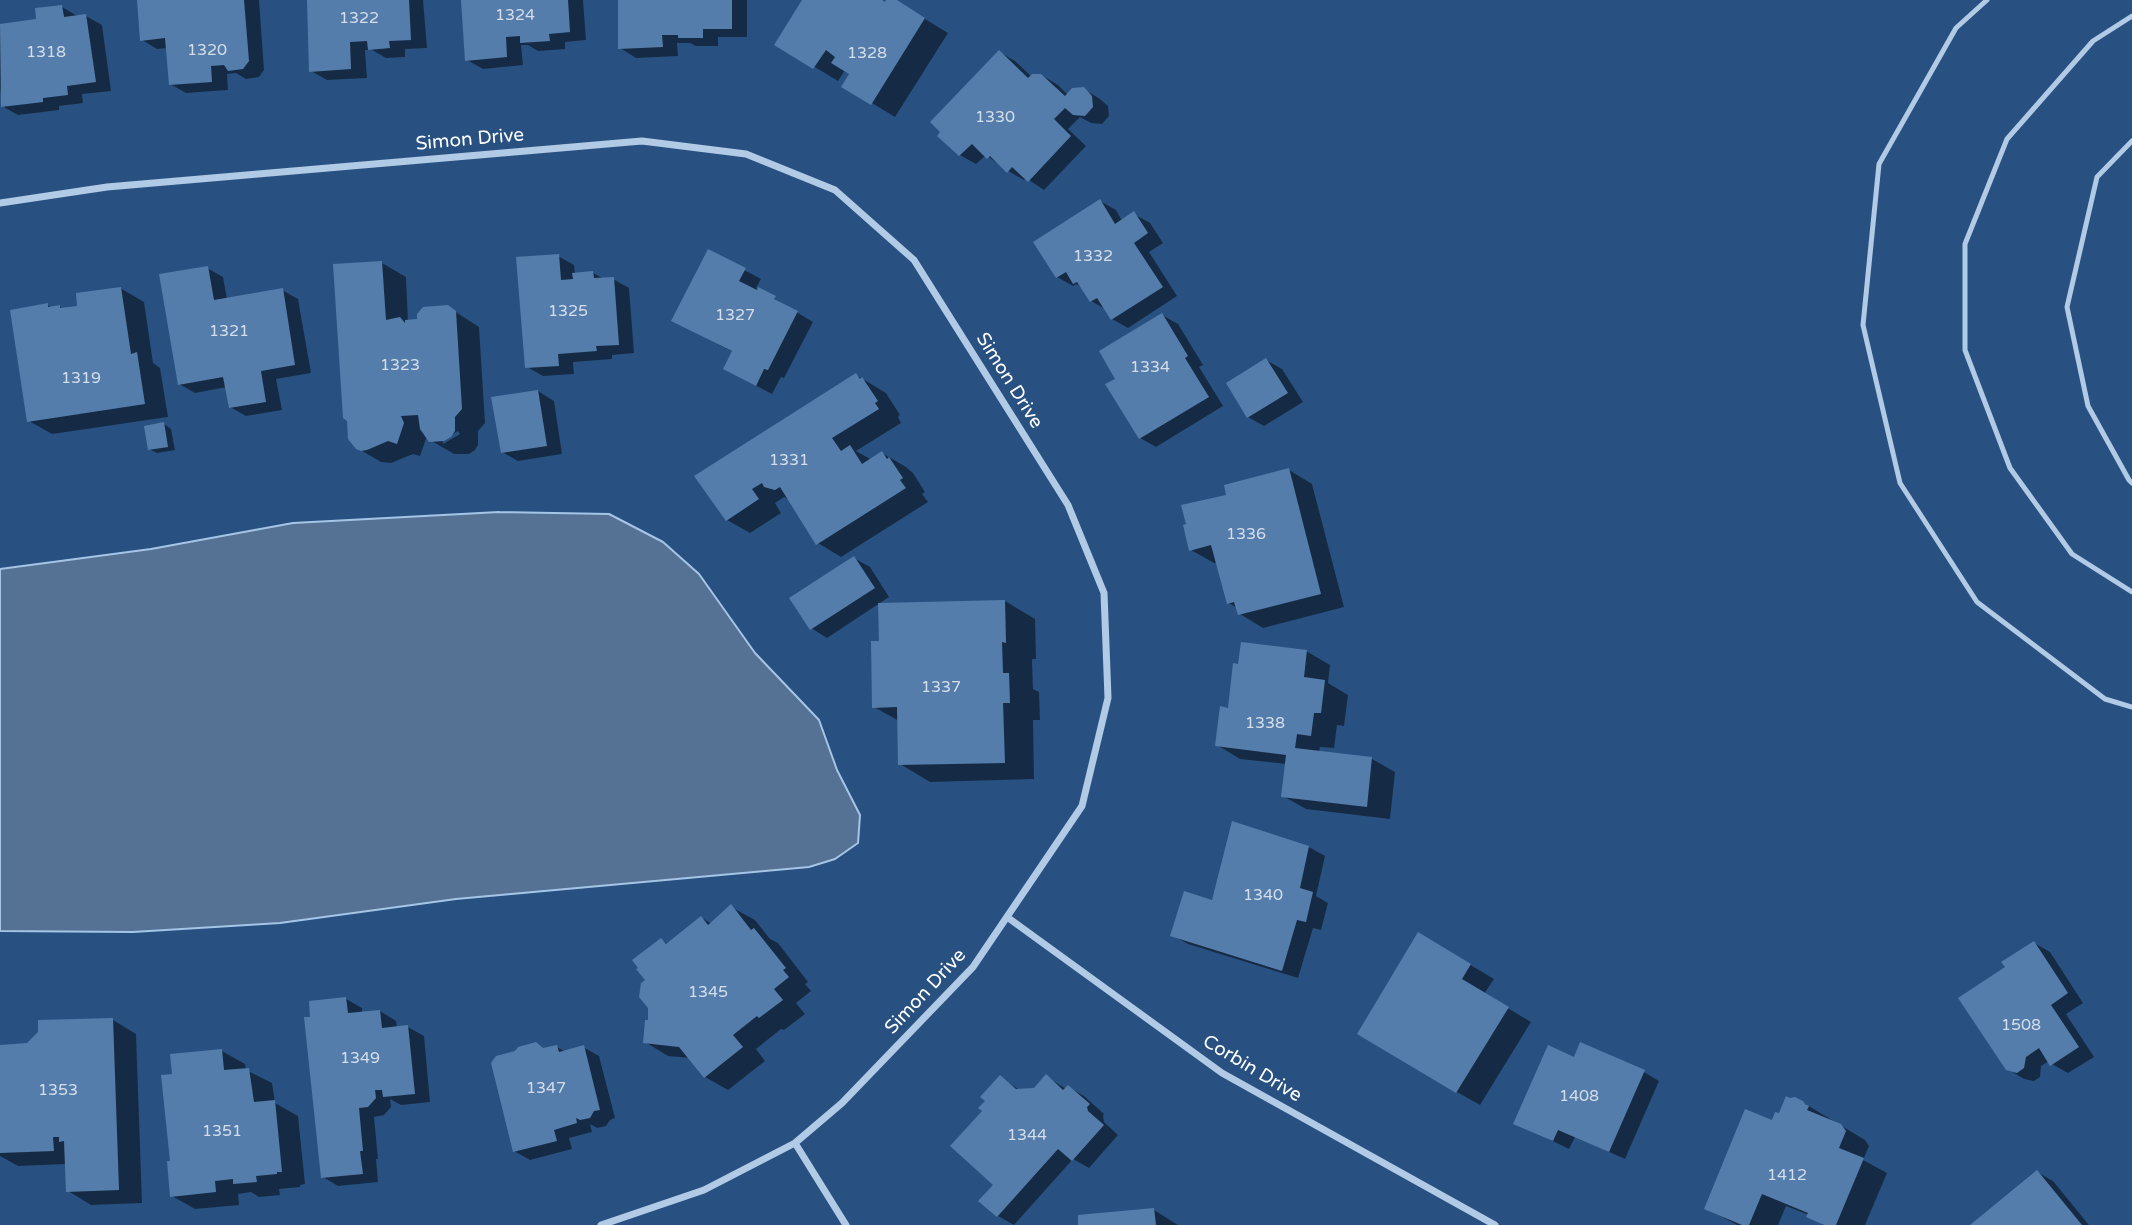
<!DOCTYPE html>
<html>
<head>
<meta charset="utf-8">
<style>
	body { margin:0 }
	canvas { display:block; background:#285181 }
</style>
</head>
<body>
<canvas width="2132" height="1225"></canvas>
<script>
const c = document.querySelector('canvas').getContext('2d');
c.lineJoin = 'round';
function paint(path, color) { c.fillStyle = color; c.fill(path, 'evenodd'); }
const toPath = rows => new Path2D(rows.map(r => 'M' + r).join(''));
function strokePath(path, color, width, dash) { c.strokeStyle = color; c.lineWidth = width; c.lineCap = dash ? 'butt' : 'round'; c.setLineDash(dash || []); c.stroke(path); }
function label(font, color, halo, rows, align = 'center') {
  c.font = font + ' "Varela Round",sans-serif'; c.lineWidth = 5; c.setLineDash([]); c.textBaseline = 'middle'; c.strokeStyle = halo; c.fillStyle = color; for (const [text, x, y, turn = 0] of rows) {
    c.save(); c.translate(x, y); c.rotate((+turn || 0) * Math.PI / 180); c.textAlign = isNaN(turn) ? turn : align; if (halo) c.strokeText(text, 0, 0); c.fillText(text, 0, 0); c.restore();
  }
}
const water = toPath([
	[499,512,609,514,663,542,699,574,755,653,819,720,837,770,860,815,858,843,835,859,809,867,456,899,280,923,133,932,0,931,0,569,151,549,293,523,499,512]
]);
const shadow = toPath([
	[139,0,259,0,264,70,259,77,246,79,236,73,227,74,228,90,186,93,170,84,167,48,157,49,142,40],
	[309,0,423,0,427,48,405,49,405,57,386,58,372,50,365,50,367,78,327,80,311,71],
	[462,0,583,0,586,40,565,42,565,49,538,51,528,45,521,45,523,65,483,69,467,60],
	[619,0,747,0,747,37,718,37,718,46,696,46,690,43,677,43,678,56,636,58,620,48],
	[804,0,882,0,886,4,888,0,894,0,948,33,895,117,844,86,851,74,845,70,838,81,777,44],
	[62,7,79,17,86,16,102,25,111,91,82,94,83,103,59,106,59,110,18,115,2,106,0,86,0,25,38,20],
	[999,52,1015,61,1032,77,1041,75,1058,85,1068,95,1084,89,1100,99,1108,106,1109,116,1102,124,1091,123,1080,117,1068,129,1086,146,1044,190,1026,178,1024,180,1008,171,986,155,976,164,960,155,940,135],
	[1100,201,1116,210,1122,221,1134,214,1150,223,1163,243,1149,252,1177,296,1128,328,1112,319,1107,310,1091,301,1082,287,1076,284,1073,286,1057,277],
	[709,251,761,279,756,288,813,322,784,378,781,377,772,394,741,378,733,352,689,329],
	[558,256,574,265,575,274,593,273,604,279,613,279,629,288,634,353,612,355,612,359,573,362,574,374,543,376,527,367],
	[382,263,406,277,408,322,418,321,448,307,479,327,485,423,478,431,478,445,475,450,469,454,454,454,430,440,427,436,420,456,413,454,391,463,381,462,357,448],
	[458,431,460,434,443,444,443,440],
	[207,268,223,277,227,299,282,290,298,299,311,373,276,379,282,410,246,416,230,407,227,387,195,393,179,384],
	[120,288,144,302,153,363,160,368,168,417,52,434,29,421,47,305,53,308,60,307,64,310,79,308],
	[1162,315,1178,324,1203,365,1199,367,1223,406,1156,447,1140,438,1117,379],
	[1266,360,1282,369,1303,402,1264,426,1248,417],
	[856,375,886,393,900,415,898,417,901,423,856,451,872,460,882,453,906,467,913,473,925,492,922,494,928,502,841,557,818,543,790,500,784,497,775,503,781,513,750,533,727,520,697,476],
	[538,391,554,401,562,454,518,461,502,452],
	[164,424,171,429,175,450,157,453,149,449],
	[1289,470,1312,484,1344,607,1263,628,1240,614,1238,608,1228,603,1218,562,1214,563,1191,550],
	[854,558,870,567,889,597,827,638,811,628],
	[1005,601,1035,619,1036,659,1032,659,1033,689,1039,692,1040,720,1033,720,1034,779,930,782,900,764,899,721,874,707,880,642],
	[1306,651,1330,665,1328,683,1348,695,1344,726,1337,725,1334,748,1320,747,1319,753,1372,759,1395,772,1390,819,1306,809,1283,796,1287,764,1240,759,1217,745,1229,710],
	[1309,847,1325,856,1316,896,1328,903,1321,930,1313,928,1298,978,1188,944,1172,935,1213,902],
	[731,907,755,920,770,939,778,943,808,982,805,984,811,991,796,1003,805,1014,784,1030,781,1029,756,1049,765,1061,728,1090,705,1077,691,1058,668,1056,645,1042,649,1021,648,981,661,940,668,944,702,918,712,924],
	[2034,943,2050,952,2083,1003,2066,1014,2094,1057,2068,1073,2052,1064,2049,1061,2041,1066,2040,1077,2034,1081,2024,1079,2008,1069,2008,968],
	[1442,948,1494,979,1484,994,1531,1022,1480,1105,1457,1092],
	[346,999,362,1008,362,1013,380,1011,396,1021,397,1028,408,1027,424,1036,430,1102,401,1105,390,1099,391,1107,384,1115,374,1117,378,1159,376,1159,378,1182,338,1186,323,1177],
	[113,1020,136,1034,142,1203,91,1205,68,1191,67,1164,18,1166,0,1156,0,1046,28,1045],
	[557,1047,566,1052,583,1047,599,1056,615,1118,610,1120,606,1126,597,1128,590,1124,592,1132,569,1138,572,1149,530,1160,514,1151,545,1049],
	[222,1051,245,1064,246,1070,272,1083,275,1103,298,1116,305,1184,300,1185,300,1187,279,1189,280,1195,259,1197,251,1192,238,1194,239,1205,195,1209,172,1196,174,1076],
	[1575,1059,1644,1072,1659,1081,1625,1159,1575,1137,1569,1149,1516,1123],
	[1046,1076,1066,1089,1068,1087,1084,1096,1104,1114,1103,1116,1104,1122,1118,1135,1089,1168,1073,1159,1014,1225,998,1216,984,1110,987,1101,1000,1077,1021,1091,1035,1090],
	[1802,1102,1865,1140,1869,1146,1863,1160,1887,1173,1865,1225,1823,1225,1809,1215,1786,1206,1778,1225,1737,1225,1706,1208,1773,1122,1780,1115],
	[2037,1172,2053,1181,2089,1225,1973,1225],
	[1154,1210,1178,1225,1080,1225]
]);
const building = toPath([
	[137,0,244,0,249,61,243,69,228,71,224,65,211,66,212,82,169,85,165,38,140,41],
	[307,0,409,0,411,40,389,41,390,48,368,50,367,41,350,42,351,69,309,72],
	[461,0,568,0,570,32,549,34,550,41,520,43,520,36,506,37,507,57,465,61],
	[618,0,732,0,732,29,703,29,703,38,678,38,678,35,662,35,663,47,618,49],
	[802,0,882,0,885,2,886,0,897,0,925,18,871,105,841,87,849,74,831,63,835,57,826,50,813,69,774,45],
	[62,5,64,17,86,14,96,82,67,86,68,95,43,98,43,102,1,107,0,24,36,19,35,8],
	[999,50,1028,78,1032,74,1041,74,1065,96,1072,88,1084,87,1092,96,1093,107,1085,116,1073,115,1065,108,1054,119,1071,136,1028,182,1012,167,1007,173,990,156,987,159,972,144,959,156,937,136,940,132,930,122],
	[1100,199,1115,224,1134,211,1148,233,1134,243,1163,287,1111,320,1097,298,1090,302,1077,282,1073,284,1066,272,1056,278,1033,242],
	[708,249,746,268,739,281,757,290,758,287,776,296,774,299,798,311,768,370,764,369,756,386,723,369,732,351,671,321],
	[559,254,561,280,573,279,572,273,593,271,594,278,614,277,619,345,596,346,597,351,558,354,559,366,525,368,516,257],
	[382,261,386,320,400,317,405,323,405,320,417,319,417,314,423,307,448,305,456,311,462,409,455,417,455,431,451,437,444,441,429,442,420,429,418,415,401,416,404,423,397,444,388,441,367,450,361,451,356,449,348,439,347,421,343,418,333,264],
	[208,266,214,300,283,288,295,365,261,371,266,402,229,408,223,377,178,385,159,274],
	[121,287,131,354,137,352,145,404,27,422,10,310,48,303,48,307,60,305,60,308,77,306,76,293],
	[1162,313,1188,356,1185,358,1209,397,1139,439,1105,384,1115,379,1099,351],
	[1266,358,1288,393,1247,418,1226,383],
	[856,373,860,379,862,377,878,401,875,403,879,409,832,438,841,451,850,445,862,464,882,451,887,459,889,457,903,478,900,480,906,488,816,545,780,487,775,490,764,487,762,483,752,489,759,499,726,521,694,476],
	[538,390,547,446,501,453,491,397],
	[164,422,168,447,148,450,144,426],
	[1289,468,1321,594,1238,615,1234,602,1227,604,1211,545,1189,551,1183,525,1186,524,1181,505,1226,495,1224,485],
	[854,556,875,588,810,630,789,598],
	[1005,600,1006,643,1002,642,1003,673,1009,673,1010,703,1003,703,1005,763,898,765,897,707,872,708,871,641,879,641,878,603],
	[1241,642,1307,650,1304,677,1325,680,1321,713,1314,713,1311,736,1297,734,1295,748,1372,757,1367,807,1281,797,1286,755,1215,746,1220,706,1228,708,1233,663,1238,664],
	[1232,821,1309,846,1300,888,1313,892,1306,922,1297,920,1282,971,1170,936,1184,891,1212,900],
	[731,904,751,930,754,928,786,968,783,970,789,977,774,989,783,1000,759,1018,757,1016,733,1035,743,1047,704,1078,679,1047,643,1043,645,1020,648,1020,648,1008,639,997,641,983,645,980,636,969,638,968,632,960,661,938,666,944,701,916,708,925],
	[1418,932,1471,964,1462,979,1509,1007,1456,1093,1357,1034],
	[2034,941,2068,993,2051,1005,2079,1047,2050,1066,2039,1048,2026,1057,2024,1068,2017,1073,2006,1070,1958,998,2005,967,2001,962],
	[346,997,348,1013,380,1010,382,1028,408,1025,415,1094,383,1097,382,1090,375,1090,376,1098,368,1107,359,1108,363,1151,360,1151,363,1174,321,1178,304,1017,310,1017,309,1001],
	[113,1018,119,1190,66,1192,64,1141,59,1142,59,1137,53,1137,54,1151,0,1153,0,1045,27,1043,38,1032,38,1020],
	[536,1042,543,1048,557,1045,559,1052,584,1045,600,1110,594,1111,590,1118,580,1120,576,1118,577,1123,554,1130,557,1141,513,1152,491,1063,496,1056,515,1051,518,1047],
	[1580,1042,1645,1070,1609,1152,1558,1130,1553,1141,1513,1124,1548,1045,1574,1057],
	[222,1049,224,1070,249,1068,254,1102,275,1100,282,1172,277,1172,277,1174,256,1176,257,1182,233,1184,233,1179,215,1181,216,1192,170,1197,167,1161,170,1161,161,1075,172,1074,170,1054],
	[1046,1074,1063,1090,1068,1085,1090,1104,1087,1107,1088,1111,1104,1125,1072,1161,1058,1149,997,1217,978,1201,993,1185,950,1146,982,1111,978,1108,985,1101,980,1097,1000,1075,1016,1089,1034,1088],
	[1786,1096,1790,1098,1795,1097,1803,1101,1805,1104,1809,1106,1807,1110,1841,1124,1846,1131,1839,1148,1864,1158,1836,1225,1824,1225,1806,1217,1808,1213,1762,1194,1749,1225,1742,1225,1704,1209,1745,1109,1772,1120,1775,1112,1779,1113],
	[2037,1170,2082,1225,1970,1225],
	[1154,1208,1156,1225,1078,1225,1078,1215]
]);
const service = toPath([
	[1987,0,1956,28,1879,164,1863,325,1900,483,1977,602,2105,699,2132,707],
	[2132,16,2093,41,2007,139,1965,244,1965,350,2010,468,2072,554,2132,592],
	[2132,141,2097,177,2067,307,2088,406,2129,480,2132,483]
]);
const minor = toPath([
	[0,203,107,187,642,141,746,154,835,190,914,260,1068,505,1104,593,1108,698,1082,806,973,967,842,1103,795,1143,704,1190,601,1225],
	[1007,917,1222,1073,1495,1225],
	[795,1143,846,1225]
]);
const numberNames = [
	["1324",515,16],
	["1322",359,19],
	["1320",207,51],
	["1318",46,53],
	["1328",867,54],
	["1330",995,118],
	["1332",1093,257],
	["1325",568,312],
	["1327",735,316],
	["1321",229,332],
	["1323",400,366],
	["1334",1150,368],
	["1319",81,379],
	["1331",789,461],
	["1336",1246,535],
	["1337",941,688],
	["1338",1265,724],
	["1340",1263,896],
	["1345",708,993],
	["1508",2021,1026],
	["1349",360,1059],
	["1347",546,1089],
	["1353",58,1091],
	["1408",1579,1097],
	["1351",222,1132],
	["1344",1027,1136],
	["1412",1787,1176]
];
const streetNames = [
	["Simon Drive",470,140,-5],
	["Simon Drive",1009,381,58],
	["Simon Drive",926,992,-47],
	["Corbin Drive",1252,1069,31]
];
paint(water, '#557294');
strokePath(water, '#a5c5e6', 2);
paint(shadow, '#0007');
paint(building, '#557dab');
strokePath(service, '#b1cae6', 5);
strokePath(minor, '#b1cae6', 7);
label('16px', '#d4deea', null, numberNames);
label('19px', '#fff', '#285181', streetNames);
</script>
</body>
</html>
